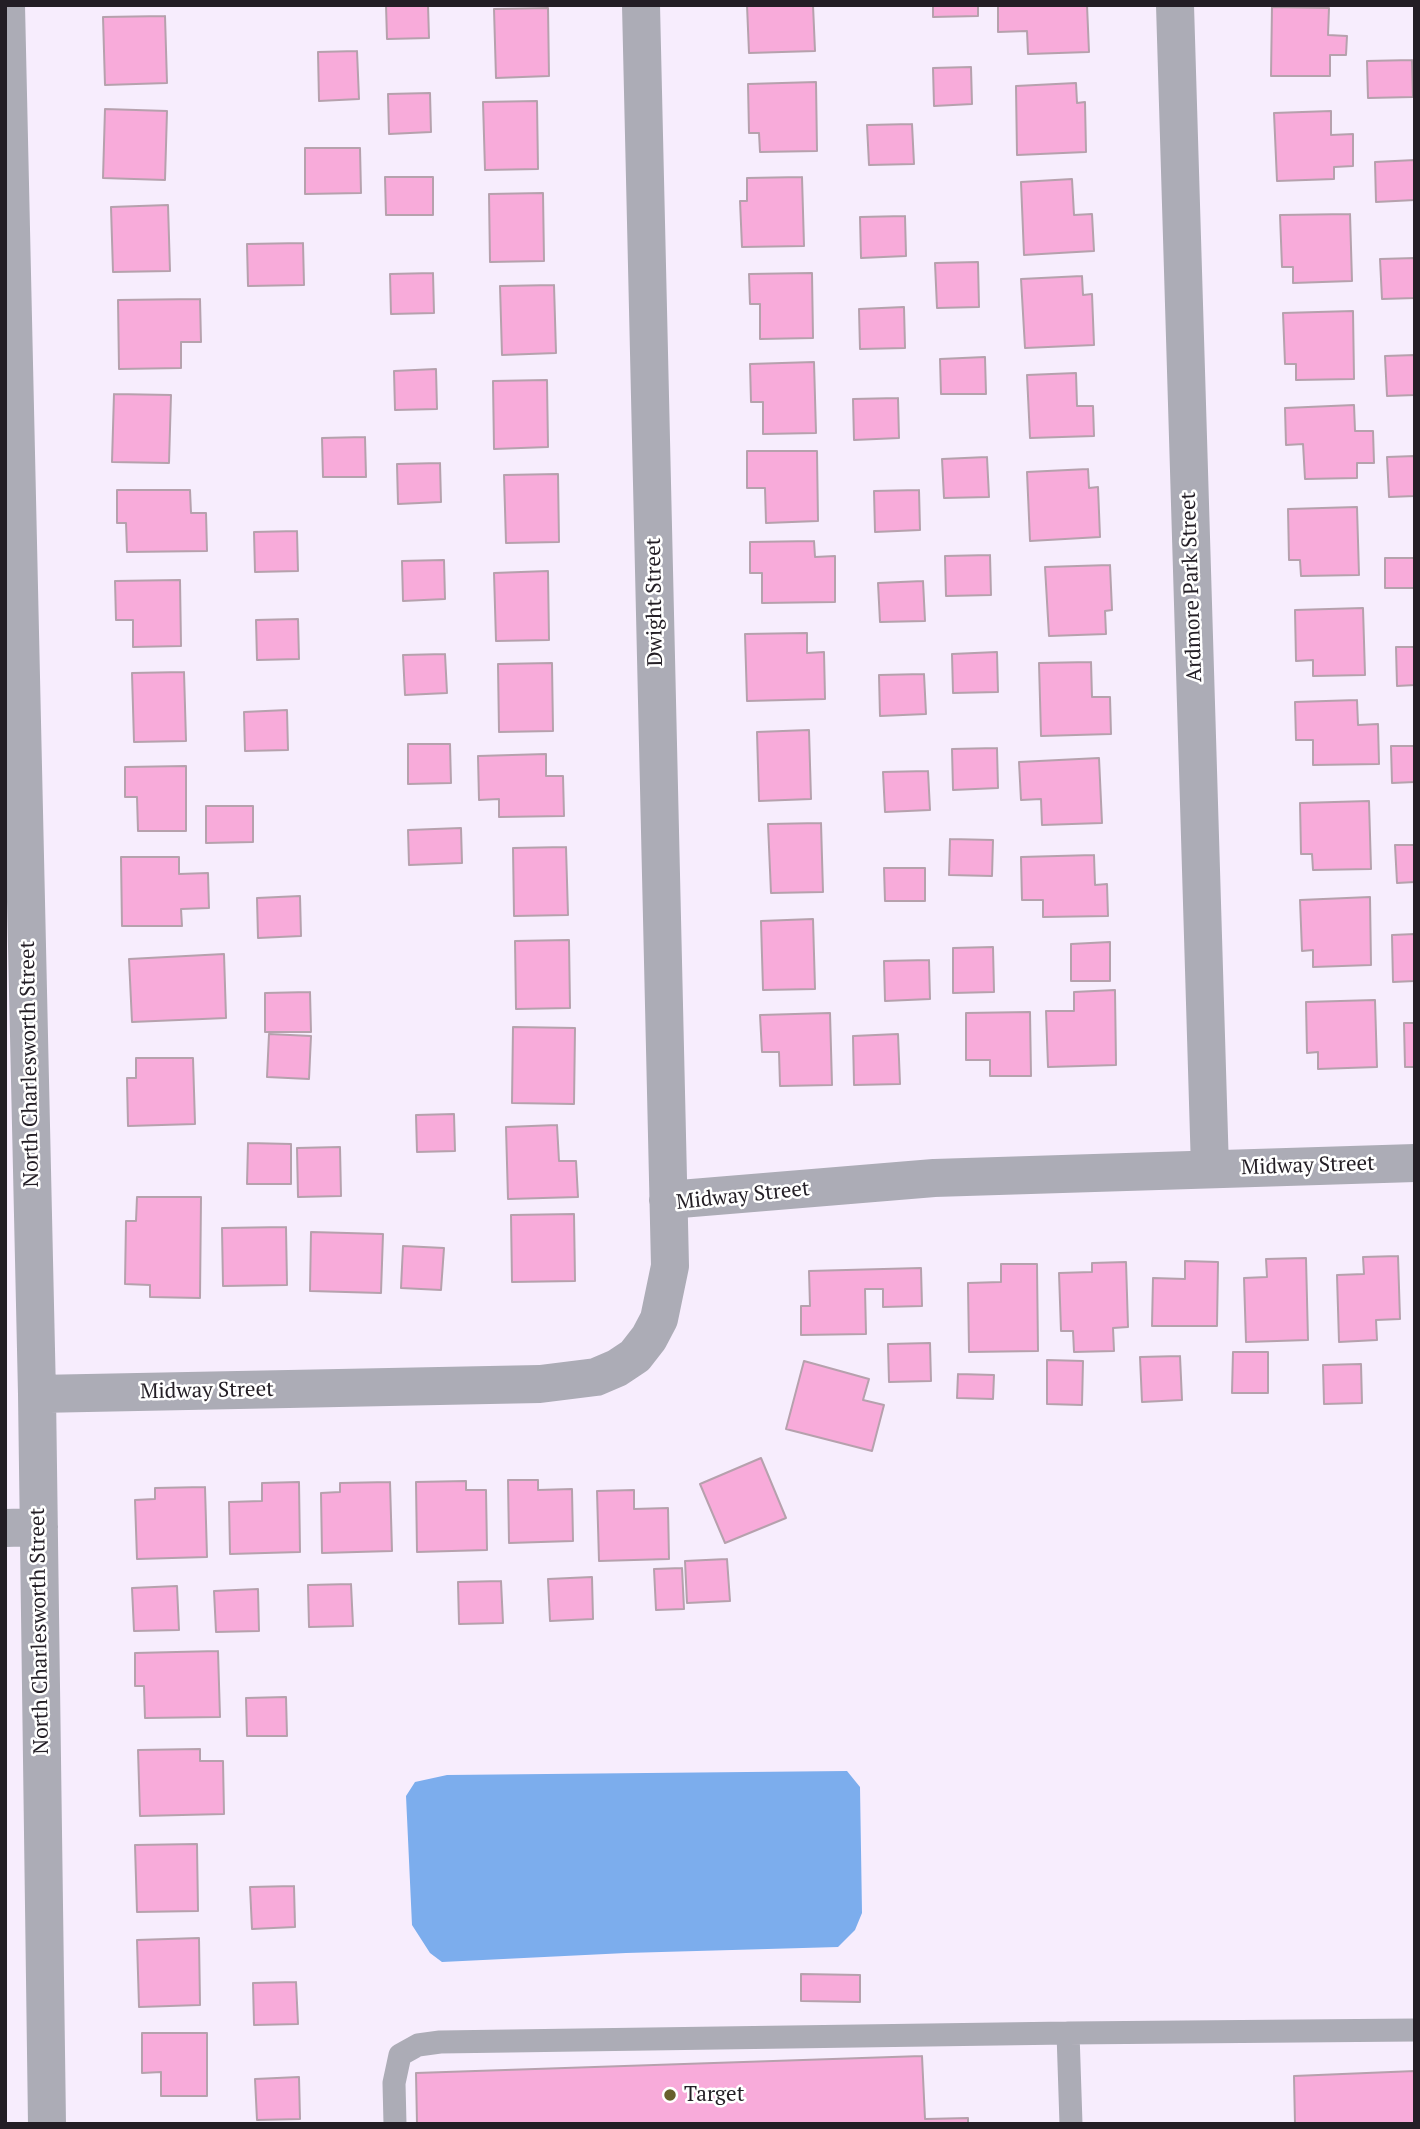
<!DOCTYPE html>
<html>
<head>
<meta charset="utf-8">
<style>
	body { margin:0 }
	#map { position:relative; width:1420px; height:2129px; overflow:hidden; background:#f7edfd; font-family:"PT Serif",serif }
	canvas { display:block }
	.frame { position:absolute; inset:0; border:7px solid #231e25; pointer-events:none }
</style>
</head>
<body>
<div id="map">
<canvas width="1420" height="2129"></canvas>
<div class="frame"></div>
</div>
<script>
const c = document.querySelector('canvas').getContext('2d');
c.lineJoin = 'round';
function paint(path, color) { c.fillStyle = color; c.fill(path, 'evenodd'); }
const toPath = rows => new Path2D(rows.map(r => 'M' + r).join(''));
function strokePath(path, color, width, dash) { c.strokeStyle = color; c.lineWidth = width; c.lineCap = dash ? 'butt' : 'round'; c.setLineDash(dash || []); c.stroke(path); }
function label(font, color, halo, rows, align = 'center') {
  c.font = font + ' "PT Serif",serif'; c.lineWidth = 5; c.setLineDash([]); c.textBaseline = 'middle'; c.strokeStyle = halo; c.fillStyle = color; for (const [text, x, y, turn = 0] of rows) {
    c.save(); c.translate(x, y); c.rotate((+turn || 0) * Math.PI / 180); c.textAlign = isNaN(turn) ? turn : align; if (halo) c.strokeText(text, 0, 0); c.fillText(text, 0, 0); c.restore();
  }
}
const water = toPath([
	[847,1771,860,1787,862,1913,855,1930,838,1947,626,1953,442,1962,430,1953,412,1925,406,1796,415,1782,447,1775]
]);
const building = toPath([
	[386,5,428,5,429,38,387,39,386,5],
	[747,5,813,5,815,51,749,53,747,5],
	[933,5,978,5,978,16,933,17,933,5],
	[998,5,1087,5,1089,52,1028,54,1027,31,998,32,998,5],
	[1272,7,1329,8,1328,35,1347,36,1346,55,1330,55,1330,76,1271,76,1272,7],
	[548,8,549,76,496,78,494,9,548,8],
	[165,16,167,83,105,85,103,17,165,16],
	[357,51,359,99,319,101,318,52,357,51],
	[1412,60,1413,97,1368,98,1367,61,1412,60],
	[971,67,972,104,934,106,933,68,971,67],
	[816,82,817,151,760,152,759,133,749,133,748,84,816,82],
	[1076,83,1077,103,1085,102,1086,152,1017,155,1016,86,1076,83],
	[430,93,431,132,389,134,388,94,430,93],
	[537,101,538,169,485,170,483,102,537,101],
	[105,109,167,111,165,180,103,178,105,109],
	[1331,111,1331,135,1353,134,1353,166,1334,167,1334,179,1277,181,1274,113,1331,111],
	[912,124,914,164,869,165,867,125,912,124],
	[305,148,360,148,361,193,305,194,305,148],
	[1415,160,1415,200,1376,202,1375,162,1415,160],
	[385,177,433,177,433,215,386,215,385,177],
	[802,177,804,246,742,247,740,201,747,201,747,178,802,177],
	[1072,179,1074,215,1092,214,1094,251,1024,255,1021,182,1072,179],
	[543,193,544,261,490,262,489,194,543,193],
	[168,205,170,271,113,272,111,207,168,205],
	[1350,214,1352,281,1293,283,1293,267,1282,267,1280,215,1350,214],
	[905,216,906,256,861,258,860,217,905,216],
	[303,243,304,285,248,286,247,244,303,243],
	[1415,258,1415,298,1382,299,1380,259,1415,258],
	[978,262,979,307,937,308,935,263,978,262],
	[433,273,434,313,391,314,390,274,433,273],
	[812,273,813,338,760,339,760,304,750,304,749,274,812,273],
	[1082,276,1083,295,1092,294,1094,345,1025,348,1021,279,1082,276],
	[554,285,556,353,502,355,500,286,554,285],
	[200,299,201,342,181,342,181,368,119,369,118,300,200,299],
	[904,307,905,348,860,349,859,309,904,307],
	[1353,311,1354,379,1296,380,1296,364,1285,364,1283,313,1353,311],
	[1415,355,1415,395,1387,396,1385,356,1415,355],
	[985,357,986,394,941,394,940,359,985,357],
	[814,362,816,433,763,434,763,402,751,402,750,364,814,362],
	[436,369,437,409,395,410,394,371,436,369],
	[1076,373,1077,406,1093,406,1094,436,1030,438,1027,375,1076,373],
	[547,380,548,447,494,449,493,381,547,380],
	[114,394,171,395,169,463,112,462,114,394],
	[898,398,899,438,854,440,853,399,898,398],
	[1354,405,1355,431,1373,431,1374,463,1357,463,1357,478,1305,479,1303,444,1286,445,1285,408,1354,405],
	[365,437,366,477,323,477,322,438,365,437],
	[747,451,817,451,818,521,766,523,765,488,747,488,747,451],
	[1415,456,1415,496,1389,497,1387,457,1415,456],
	[987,457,989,497,944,498,942,459,987,457],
	[440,463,441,502,398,504,397,464,440,463],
	[1088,469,1089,488,1098,487,1100,537,1030,541,1027,472,1088,469],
	[558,474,559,542,506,543,504,475,558,474],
	[117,490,190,490,191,513,206,513,207,551,127,552,126,523,117,523,117,490],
	[919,490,920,530,875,532,874,491,919,490],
	[1357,507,1359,575,1301,576,1300,560,1289,560,1288,509,1357,507],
	[297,531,298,571,255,572,254,532,297,531],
	[814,541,815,557,835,556,835,602,762,603,762,573,750,573,750,542,814,541],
	[990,555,991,595,946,596,945,556,990,555],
	[1385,558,1415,558,1415,588,1385,588,1385,558],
	[444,560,445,599,403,601,402,561,444,560],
	[1110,565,1112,610,1105,611,1106,634,1049,636,1045,567,1110,565],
	[548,571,549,640,496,641,494,573,548,571],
	[180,580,181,646,133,647,133,620,116,620,115,581,180,580],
	[923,581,925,621,880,622,878,583,923,581],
	[1363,608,1365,675,1313,676,1313,660,1296,661,1295,610,1363,608],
	[298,619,299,659,257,660,256,620,298,619],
	[807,633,807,653,824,652,825,699,747,701,745,634,807,633],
	[1396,647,1415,647,1415,685,1397,686,1396,647],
	[997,652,998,692,953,693,952,654,997,652],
	[445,654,447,693,405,695,403,655,445,654],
	[1091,662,1092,697,1110,697,1111,734,1041,736,1039,663,1091,662],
	[552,663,553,731,499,732,498,664,552,663],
	[184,672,186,741,134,742,132,673,184,672],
	[924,674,926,714,880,716,879,675,924,674],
	[1357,700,1358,725,1378,724,1379,764,1313,765,1313,740,1296,740,1295,702,1357,700],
	[287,710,288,750,245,751,244,712,287,710],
	[809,730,811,799,759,801,757,732,809,730],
	[408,744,450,744,451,783,408,784,408,744],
	[1391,746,1415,746,1415,782,1392,783,1391,746],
	[997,748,998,788,953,790,952,749,997,748],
	[546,754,546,776,563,776,564,816,499,817,499,799,479,800,478,756,546,754],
	[1099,758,1102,823,1042,825,1041,799,1021,800,1019,762,1099,758],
	[186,766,186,831,138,831,137,797,125,797,125,767,186,766],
	[928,771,930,810,885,812,883,772,928,771],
	[1369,801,1371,869,1313,870,1312,854,1301,854,1300,803,1369,801],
	[206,806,253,806,253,842,206,843,206,806],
	[821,823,823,892,771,893,768,824,821,823],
	[461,828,462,863,409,865,408,830,461,828],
	[950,839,993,840,992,876,949,875,950,839],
	[1395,845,1415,845,1415,882,1397,883,1395,845],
	[566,847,568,915,514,916,513,848,566,847],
	[1094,855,1095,885,1107,884,1108,916,1043,917,1043,900,1022,900,1021,857,1094,855],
	[121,857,179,857,179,874,208,873,209,908,181,909,182,926,122,926,121,857],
	[884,868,925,868,925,901,885,901,884,868],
	[300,896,301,936,258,938,257,898,300,896],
	[1370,897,1371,965,1313,967,1313,950,1302,951,1300,900,1370,897],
	[813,919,815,989,763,990,761,921,813,919],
	[1415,934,1415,981,1393,982,1392,935,1415,934],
	[569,940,570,1008,516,1009,515,941,569,940],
	[1110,942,1110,981,1071,981,1071,944,1110,942],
	[993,947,994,992,953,993,953,948,993,947],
	[224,954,226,1018,132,1022,129,959,224,954],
	[929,960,930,999,885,1001,884,961,929,960],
	[1115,990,1116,1065,1048,1067,1046,1011,1074,1011,1074,992,1115,990],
	[310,992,311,1032,265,1032,265,993,310,992],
	[1375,1000,1377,1067,1318,1069,1318,1052,1307,1053,1306,1002,1375,1000],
	[1030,1012,1031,1076,990,1076,990,1060,966,1060,966,1013,1030,1012],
	[830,1013,832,1085,780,1086,779,1052,762,1052,760,1015,830,1013],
	[1404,1023,1415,1023,1415,1067,1405,1067,1404,1023],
	[513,1027,575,1028,574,1104,512,1103,513,1027],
	[269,1034,311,1036,309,1079,267,1077,269,1034],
	[898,1034,900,1084,854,1085,853,1036,898,1034],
	[136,1058,193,1058,195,1124,128,1126,127,1078,136,1078,136,1058],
	[454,1114,455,1151,417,1152,416,1115,454,1114],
	[557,1125,559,1161,576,1161,578,1197,508,1199,506,1127,557,1125],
	[248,1143,291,1144,291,1184,247,1184,248,1143],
	[340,1147,341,1196,298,1197,297,1148,340,1147],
	[137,1197,201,1197,200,1298,150,1297,150,1285,125,1284,126,1221,136,1221,137,1197],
	[574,1214,575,1281,512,1282,511,1215,574,1214],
	[286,1227,287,1285,223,1286,222,1228,286,1227],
	[311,1232,383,1234,381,1293,310,1291,311,1232],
	[403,1246,444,1248,441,1290,401,1288,403,1246],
	[1398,1256,1400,1319,1376,1320,1377,1340,1339,1342,1337,1275,1364,1274,1363,1257,1398,1256],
	[1306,1258,1308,1340,1246,1342,1244,1278,1267,1277,1266,1259,1306,1258],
	[1185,1261,1218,1262,1217,1326,1152,1326,1153,1278,1185,1279,1185,1261],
	[1126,1262,1128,1327,1113,1328,1114,1351,1074,1352,1073,1331,1061,1331,1059,1273,1092,1272,1092,1263,1126,1262],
	[1001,1264,1037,1264,1038,1351,969,1352,968,1283,1001,1282,1001,1264],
	[921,1268,922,1306,883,1307,883,1289,865,1289,866,1334,801,1335,801,1306,810,1306,809,1271,921,1268],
	[930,1343,931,1381,889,1382,888,1344,930,1343],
	[1233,1352,1268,1352,1268,1393,1232,1393,1233,1352],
	[1180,1356,1182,1400,1142,1402,1140,1357,1180,1356],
	[1047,1360,1083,1361,1082,1405,1047,1404,1047,1360],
	[804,1361,869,1379,863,1400,884,1405,872,1451,786,1429,804,1361],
	[1361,1364,1362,1403,1324,1404,1323,1365,1361,1364],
	[958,1374,994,1375,993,1399,957,1398,958,1374],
	[761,1458,786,1518,725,1543,700,1484,761,1458],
	[508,1480,538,1480,538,1490,572,1489,573,1541,509,1543,508,1480],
	[466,1481,466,1490,486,1490,487,1550,417,1552,416,1482,466,1481],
	[299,1482,300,1552,230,1554,229,1502,262,1501,262,1483,299,1482],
	[390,1482,392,1551,322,1553,321,1493,340,1492,340,1483,390,1482],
	[205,1487,207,1557,137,1559,135,1500,155,1499,155,1488,205,1487],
	[634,1490,634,1509,668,1508,669,1559,599,1561,597,1491,634,1490],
	[727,1559,730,1601,687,1603,685,1561,727,1559],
	[682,1568,684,1609,656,1610,654,1569,682,1568],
	[592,1577,593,1619,550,1621,548,1579,592,1577],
	[501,1581,503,1623,459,1624,458,1582,501,1581],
	[351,1584,353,1626,309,1627,308,1585,351,1584],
	[177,1586,179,1630,134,1631,132,1588,177,1586],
	[258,1589,259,1631,216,1632,214,1591,258,1589],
	[218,1651,220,1717,145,1718,144,1686,135,1686,135,1653,218,1651],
	[286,1697,287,1736,247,1736,246,1698,286,1697],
	[200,1749,200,1761,223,1761,224,1814,140,1816,138,1750,200,1749],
	[197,1844,198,1911,137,1912,135,1845,197,1844],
	[294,1886,295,1927,252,1929,250,1887,294,1886],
	[199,1938,200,2005,139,2007,137,1940,199,1938],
	[801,1974,860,1975,860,2002,801,2001,801,1974],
	[296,1982,298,2024,254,2025,253,1983,296,1982],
	[142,2033,207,2033,207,2096,161,2096,161,2072,142,2073,142,2033],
	[922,2056,925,2119,968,2118,968,2124,417,2124,416,2073,922,2056],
	[1415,2071,1415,2124,1295,2124,1294,2076,1415,2071],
	[299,2077,300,2119,257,2120,255,2079,299,2077]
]);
const service = toPath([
	[395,2124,394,2083,400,2055,418,2045,440,2042,1068,2033],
	[1071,2124,1068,2033,1415,2030]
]);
const minor = toPath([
	[6,5,37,1394,47,2124],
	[1175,5,1210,1169],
	[668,1200,934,1178,1415,1163],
	[37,1394,540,1384,596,1377,617,1368,635,1356,649,1338,659,1319,670,1266,641,5],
	[5,1528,39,1527]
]);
const markers = [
	[670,2095,7,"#69602c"]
];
const streetNames = [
	["Ardmore Park Street",1192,587,-92],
	["Dwight Street",655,602,-91],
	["North Charlesworth Street",30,1064,-91],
	["Midway Street",1308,1166,-2],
	["Midway Street",743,1196,-6],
	["Midway Street",207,1391,-1],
	["North Charlesworth Street",40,1631,-91]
];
const poiNames = [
	["Target",684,2095]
];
paint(water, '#7caded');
paint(building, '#f8abda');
strokePath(building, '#b6a1ad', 2);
strokePath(service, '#acacb6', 23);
strokePath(minor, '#acacb6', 38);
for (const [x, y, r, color] of markers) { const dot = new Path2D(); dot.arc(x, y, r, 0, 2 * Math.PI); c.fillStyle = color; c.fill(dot); strokePath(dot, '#fff', 2.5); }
label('21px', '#231e25', '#fff', streetNames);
label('21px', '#231e25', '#fff', poiNames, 'left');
</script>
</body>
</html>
